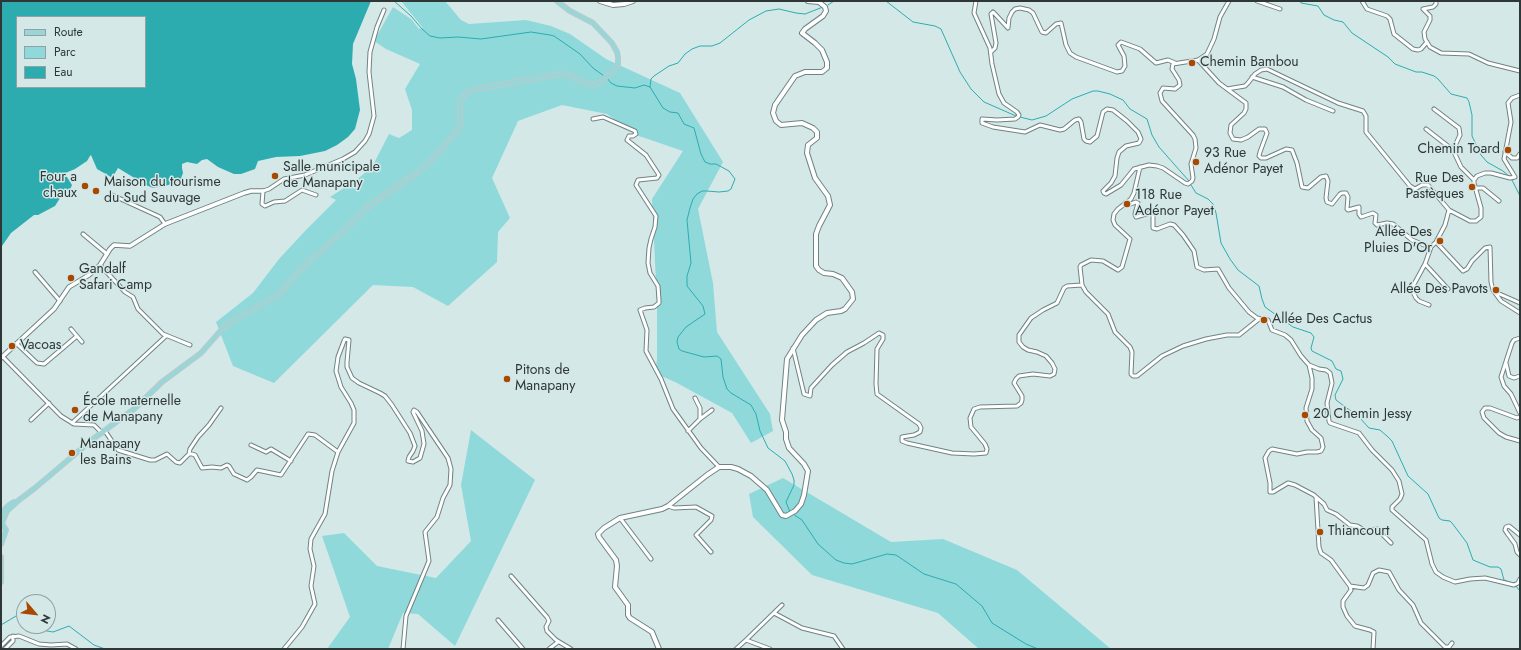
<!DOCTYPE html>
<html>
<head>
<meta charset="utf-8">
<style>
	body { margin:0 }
	#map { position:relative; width:1521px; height:650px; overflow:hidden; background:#d4e8e8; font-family:Jost,sans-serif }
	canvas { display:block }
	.frame { position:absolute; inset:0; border:2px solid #2e3636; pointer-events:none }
	.legend { position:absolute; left:16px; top:16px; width:130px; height:72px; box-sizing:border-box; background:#d4e8e8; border:1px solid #92a1a1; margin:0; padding:5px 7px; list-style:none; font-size:12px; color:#2e3636 }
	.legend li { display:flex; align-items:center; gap:8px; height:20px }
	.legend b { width:20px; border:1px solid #92a1a1 }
	.north { position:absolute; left:16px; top:594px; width:40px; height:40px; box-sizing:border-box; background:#d4e8e8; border:1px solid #92a1a1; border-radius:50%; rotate:118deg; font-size:11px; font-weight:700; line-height:16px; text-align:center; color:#2e3636 }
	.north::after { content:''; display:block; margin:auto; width:14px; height:18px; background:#a94900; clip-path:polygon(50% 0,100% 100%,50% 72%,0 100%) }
</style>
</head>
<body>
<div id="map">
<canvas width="1521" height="650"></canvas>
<div class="frame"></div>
<ul class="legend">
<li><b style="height:5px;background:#9ad6d7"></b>Route</li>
<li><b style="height:11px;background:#8fd9db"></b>Parc</li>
<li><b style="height:11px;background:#2cacaf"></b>Eau</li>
</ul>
<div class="north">N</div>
</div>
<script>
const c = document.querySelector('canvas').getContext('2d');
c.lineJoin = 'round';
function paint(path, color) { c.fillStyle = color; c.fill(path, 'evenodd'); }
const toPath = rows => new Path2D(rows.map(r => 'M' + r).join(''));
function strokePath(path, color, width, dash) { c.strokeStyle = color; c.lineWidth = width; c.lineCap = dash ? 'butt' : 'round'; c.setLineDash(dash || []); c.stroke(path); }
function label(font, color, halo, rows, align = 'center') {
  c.font = font + ' Jost,sans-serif'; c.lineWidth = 3; c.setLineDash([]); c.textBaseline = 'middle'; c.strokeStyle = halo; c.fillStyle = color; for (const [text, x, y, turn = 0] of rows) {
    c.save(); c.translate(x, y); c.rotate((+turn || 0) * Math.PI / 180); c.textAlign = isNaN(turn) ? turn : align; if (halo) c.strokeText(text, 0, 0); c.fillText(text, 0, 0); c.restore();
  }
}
const green = toPath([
	[401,1,445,1,461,20,469,24,526,20,551,26,570,34,606,59,680,93,723,162,698,209,713,283,717,332,770,414,773,431,751,443,732,413,677,383,655,373,657,359,657,303,652,199,683,151,636,135,607,114,562,105,518,121,492,178,510,218,498,232,497,262,448,306,413,287,373,285,274,383,233,366,216,322,253,293,279,259,305,231,336,200,330,197,355,181,372,167,389,134,399,138,412,130,412,110,405,89,420,64,386,49,374,41,393,7,411,19,419,29,423,28],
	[471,430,535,480,455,646,418,614,403,613,388,649,327,649,350,617,322,536,344,533,377,566,436,578,471,541,461,485],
	[783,478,891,542,943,539,1017,570,1111,649,979,649,938,613,812,575,753,517,749,494]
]);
const water = toPath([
	[1,1,371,1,353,44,352,64,356,79,360,110,355,129,348,137,337,145,325,151,300,156,276,157,258,161,255,169,241,174,234,174,218,167,207,159,202,160,197,164,187,162,182,164,182,168,183,173,180,181,165,186,153,188,146,185,118,168,115,173,115,176,111,177,97,169,91,155,90,156,87,161,75,169,63,174,62,176,67,177,72,185,68,194,60,198,55,206,38,215,34,215,11,233,2,246,1,253],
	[17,17,145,17,145,87,17,87]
]);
const stream = toPath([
	[394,1,411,16,422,29,430,36,440,38,458,37,481,39,531,32,550,35,554,36,580,54,593,68,604,76],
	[886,1,913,22,935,26,941,29,960,72,971,89,984,102,1016,116],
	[1300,1,1301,3,1318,6,1324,15,1334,20,1343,22,1352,33,1388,57,1395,64,1416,72,1422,72,1434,76,1438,79,1451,94,1467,98,1469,102,1472,115,1472,136,1481,155,1487,162,1503,171,1510,177],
	[828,5,834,1],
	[607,78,611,83,617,86,635,88,644,85,650,87,663,108,670,112,678,113,684,124,694,128,701,154,705,162,710,164,716,164,729,171,735,179,731,189,728,191,719,192,707,191,702,191,697,194,693,199,690,208,687,220,691,263,687,276,687,286,703,306,705,314,686,327,678,337,677,342,679,349,682,351,704,357,717,356,721,359,723,377,727,389,731,393,751,405,756,414,760,431,768,448,785,461,792,474,794,480,794,485,786,502,790,512],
	[650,87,651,79,654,76,669,66,678,63,685,54,692,49,700,46,712,46,720,43,749,20,766,11,779,9,796,13,805,14,823,7],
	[1020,117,1032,120,1046,116,1072,99,1093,91,1098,91,1110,94,1123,100,1130,109,1147,119,1152,135,1159,147,1189,181],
	[1512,180,1520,196],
	[1191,185,1196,193,1208,199,1213,204,1216,213,1221,243,1230,259,1238,270,1259,286,1262,299,1265,307,1293,327,1311,333,1314,337,1311,348,1312,351,1332,361,1336,369,1341,371,1343,379,1335,395,1336,400,1359,417,1369,428,1380,430,1388,437,1392,441,1408,476,1428,494,1439,518,1442,520,1450,521,1452,523,1467,543,1473,560,1490,567,1498,567,1501,569,1504,580,1512,583],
	[793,514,802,520,818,544,836,560,844,563,852,564,887,554,896,555,924,574,956,584,982,606,992,623,1026,644,1038,649],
	[1515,585,1520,591],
	[1,625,16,616,24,617],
	[38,626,47,631,53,632,69,626,94,645,105,649]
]);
const minor = toPath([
	[976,1,974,13,990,48,992,64,999,94,1004,103,1017,112,1019,115,1018,117,1015,119,997,120,982,119,982,123,993,127,1025,132,1040,125,1060,130,1064,129,1075,120,1079,119,1081,122,1084,139,1086,141,1090,142,1097,136,1103,112,1107,109,1113,110,1127,121,1138,132,1141,139,1139,143,1126,146,1119,152,1117,158,1115,176,1111,183,1103,191,1104,193,1106,194,1121,185,1134,169,1149,165,1157,166,1163,168,1185,183,1188,184,1192,181,1193,178,1191,164,1196,148,1195,139,1193,135,1162,101,1160,93,1163,88,1175,89,1180,85,1179,80,1172,69,1173,64,1198,60,1207,54,1214,39,1220,17,1229,1],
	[1257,1,1280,9],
	[1362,1,1367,9,1387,16,1390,19,1394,34,1413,49,1418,50,1421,49,1427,42],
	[1436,1,1436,4,1433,7,1423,9,1430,16,1430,20,1424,32,1425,39,1430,47,1441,53,1469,54,1488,63,1520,71],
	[991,52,995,48,996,43,991,14,993,12,995,14,1008,28,1009,18,1012,12,1015,9,1020,8,1029,10,1033,13,1042,32,1046,33,1056,24,1061,23,1066,45,1070,53,1076,57,1117,72,1122,71,1125,66,1124,56,1118,45,1121,42,1140,49,1156,63,1168,60,1175,63],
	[1198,60,1219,83,1246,103,1246,109,1244,113,1231,125,1230,133,1233,139,1241,140,1248,137,1259,129,1265,129,1267,133,1260,152,1259,156,1261,158,1266,158,1286,149,1292,150,1297,163,1302,187,1308,188,1321,177,1326,176,1328,181,1326,198,1327,202,1332,204,1340,194,1342,193,1346,193,1348,197,1347,209,1348,210,1359,207,1359,214,1361,217,1373,213,1376,215,1375,223,1377,225,1387,223,1393,224,1412,240,1429,247,1432,246,1436,242,1445,225,1449,210,1470,221,1476,221,1481,217,1481,208,1474,183,1474,180,1477,176,1485,173,1491,173,1510,178,1515,177,1504,159,1511,122,1508,103,1512,98,1520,95],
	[1252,77,1283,87,1306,100,1333,111],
	[1227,89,1245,86,1248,83,1255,74,1261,70,1267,69,1338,103,1363,111,1366,116,1366,132,1410,186,1415,189,1422,185,1428,185,1449,210],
	[1434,109,1459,128,1460,135,1453,150],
	[593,119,603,117,635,131,636,134,633,136,629,136,627,140,646,155,659,175,657,178,638,180,636,185,656,216,655,227,651,239,649,248,648,263,650,273,658,286,659,300,659,303,654,307,645,308,640,310,647,330,646,351,661,379,673,409,701,448,719,467],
	[1426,129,1453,150,1461,167,1474,180],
	[1505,152,1512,158,1517,158,1520,154],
	[1140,167,1134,193,1131,199,1118,209,1114,214,1113,220,1115,225,1130,239,1122,267,1118,270,1103,261,1091,260,1081,265,1080,267,1082,285,1086,292,1108,314,1115,332,1130,347,1132,352,1131,374,1133,376,1137,376,1162,356,1183,346,1206,339,1227,335,1239,335,1259,319],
	[1475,188,1483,188,1499,201],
	[112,195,160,217,165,224],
	[316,195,302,190,285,201,274,202,265,206,262,204,263,191,269,189,284,179,305,175,343,159,355,152,365,141,369,134,374,116,369,72,370,52,377,27,384,10],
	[1125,203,1128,205,1136,202,1138,203,1135,214,1136,217,1153,212,1153,228,1157,229,1170,224,1174,225,1183,235,1194,251,1197,267,1204,270,1218,269,1229,288,1249,312,1257,318,1268,320,1272,330,1285,335,1291,340,1301,356,1309,365,1312,378,1312,389,1306,408,1307,421,1312,430,1321,438,1323,447,1321,451,1317,452,1307,452,1297,454,1272,449,1269,451,1265,458,1270,483,1270,492,1273,492,1288,483,1295,485,1314,495,1316,497,1319,547,1321,553,1331,560,1350,586,1351,590,1343,601,1343,607,1347,616,1355,626,1370,630,1374,632,1373,649],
	[83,234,107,254],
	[1436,242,1463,271,1467,269,1472,261,1485,248,1490,247,1491,282,1493,290,1501,301,1520,313],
	[1425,264,1448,289],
	[100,265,125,292,133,297,138,309,163,334,190,345],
	[35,272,60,301],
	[1495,292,1520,303],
	[1429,305,1419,301,1416,298,1412,290,1413,286,1425,264,1431,247],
	[71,329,82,342],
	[1520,338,1514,340,1512,343,1501,377,1504,386,1511,394,1520,413],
	[17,344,37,363,44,364,77,336],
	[793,348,804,394,810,396,811,388,832,365,847,352,864,343,879,333,883,335,883,339,877,349,876,384,877,394,919,424,921,428,920,432,914,435,902,437,902,441,907,443,952,453,974,454,986,453,987,449,985,444,971,427,970,418,974,409,980,407,1017,406,1021,403,1022,400,1022,396,1014,383,1016,379,1019,376,1033,374,1050,376,1054,374,1055,369,1052,363,1046,356,1037,352,1028,350,1023,347,1019,342,1019,335,1031,318,1043,310,1057,303,1064,288,1067,286,1082,285],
	[3,357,61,416,74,424,94,425,102,433],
	[1506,363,1509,376,1514,378,1520,376],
	[1309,365,1319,369,1326,370,1330,373,1332,383,1327,403,1329,421,1330,423,1359,433,1372,450,1392,470,1399,481,1402,494,1400,499,1392,507,1392,510,1426,540,1432,564,1436,572,1443,577,1455,582,1470,579,1485,578,1514,585,1518,583,1520,579],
	[1520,417,1517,418,1490,408,1485,408,1482,412,1484,418,1499,433,1506,437,1520,441],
	[700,419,712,410],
	[31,420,49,403],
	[72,423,166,336],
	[105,431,118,450,150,460,155,460,167,454,176,462,180,463,189,454,192,454,195,455,202,468,212,467,221,468,227,465,229,466,234,474,247,480,251,477,257,470,281,475,308,434,315,435,338,452],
	[688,431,700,419,700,408,695,398],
	[251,445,266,452,271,449,291,461],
	[189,454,190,449,198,437,209,425,221,408],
	[1316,497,1324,504,1327,510,1336,514,1350,525,1357,526,1366,531,1377,529,1391,543],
	[668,506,674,508,696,507,712,516,711,520,696,535,711,552],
	[620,518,651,559],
	[1520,535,1509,526,1506,527,1505,530,1507,533,1515,544,1517,552,1520,555],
	[511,576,547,617,549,621,546,627,547,631,556,640,571,649],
	[1350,586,1364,588,1368,585,1373,573,1379,570,1389,572,1399,590,1413,605,1421,623,1445,647,1449,647,1452,643],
	[774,613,802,628,834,636,843,649],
	[498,620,523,649],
	[746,640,782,605],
	[1,646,10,637,19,636,39,644,51,645,67,644,76,649],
	[5,649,13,641,13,636],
	[284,649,302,627,315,604,311,586,314,566,310,549,311,539,325,514,332,471,338,452,354,423,354,410,351,403,341,387,336,371,338,357,344,341,345,339,349,340,347,362,347,367,352,378,359,383,380,393,385,396,392,405,410,433,415,446,413,451,409,457,408,461,413,462,420,458,424,444,422,431,413,412,414,410,417,412,448,458,451,469,450,485,443,498,437,517,425,532,429,561,406,616,403,649],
	[549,649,558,642],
	[736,649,746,640,770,649]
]);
const tertiary = toPath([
	[1,358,54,309,69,287,89,275,100,265,110,249,114,245,130,246,165,224,244,193,251,191,263,191]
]);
const secondary = toPath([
	[600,1,613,5,624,4,633,1],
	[659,649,652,632,630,618,628,615,628,605,615,587,617,566,616,560,599,537,598,534,604,528,620,518,662,509,668,506,707,475,719,467,731,467,738,469,751,476,767,490,782,515,786,516,795,511,801,504,804,495,808,471,804,464,789,448,786,439,786,432,782,420,787,359,802,335,816,320,827,313,841,311,845,309,853,299,852,292,842,278,833,274,824,273,819,270,816,266,816,234,819,226,830,205,828,196,815,178,807,153,808,145,817,138,817,132,813,128,802,123,781,125,776,121,773,113,775,105,795,76,805,72,822,72,827,68,827,62,822,50,815,43,802,33,805,29,823,16,826,11,825,7,819,2,808,1]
]);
const primary = toPath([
	[1,513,9,505,14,502],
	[1,522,6,530,1,544],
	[2,523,7,511,19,500,35,488,93,439,134,409,162,382,201,353,224,327,234,320,277,296,303,267,347,228,365,209,418,172,428,164,458,130,460,124,460,104,461,100,466,93,476,89,560,74,570,75,585,83,594,85,599,83,614,70,618,64,618,57,617,52,612,43,593,23,570,11,557,1],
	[1,557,1,582]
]);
const markers = [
	[1192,63,4,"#a94900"],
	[1508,150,4,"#a94900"],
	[1196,162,4,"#a94900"],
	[275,176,4,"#a94900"],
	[85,186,4,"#a94900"],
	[1472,187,4,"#a94900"],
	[96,191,4,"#a94900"],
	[1127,204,4,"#a94900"],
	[1440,241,4,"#a94900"],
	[71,278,4,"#a94900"],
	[1496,290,4,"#a94900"],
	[1264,320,4,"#a94900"],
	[12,346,4,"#a94900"],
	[507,379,4,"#a94900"],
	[75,410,4,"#a94900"],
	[1305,415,4,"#a94900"],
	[72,453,4,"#a94900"],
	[1320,532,4,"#a94900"]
];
const poiNames = [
	["Chemin Bambou",1200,63],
	["Chemin Toard",1500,150,"right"],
	["93 Rue",1204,154],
	["Adénor Payet",1204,170],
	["Salle municipale",283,168],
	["de Manapany",283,184],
	["Four a",77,178,"right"],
	["chaux",77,194,"right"],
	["Rue Des",1464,179,"right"],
	["Pastèques",1464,195,"right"],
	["Maison du tourisme",104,183],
	["du Sud Sauvage",104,199],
	["118 Rue",1135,196],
	["Adénor Payet",1135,212],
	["Allée Des",1432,233,"right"],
	["Pluies D'Or",1432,249,"right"],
	["Gandalf",79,270],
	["Safari Camp",79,286],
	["Allée Des Pavots",1488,290,"right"],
	["Allée Des Cactus",1272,320],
	["Vacoas",20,346],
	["Pitons de",515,371],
	["Manapany",515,387],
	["École maternelle",83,402],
	["de Manapany",83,418],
	["20 Chemin Jessy",1313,415],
	["Manapany",80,445],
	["les Bains",80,461],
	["Thiancourt",1328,532]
];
paint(green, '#8fd9db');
paint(water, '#2cacaf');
strokePath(stream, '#2cacaf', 1);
strokePath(minor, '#708383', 5);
strokePath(tertiary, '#708383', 5.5);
strokePath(secondary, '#708383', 6);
strokePath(primary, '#c4c7c7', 6);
strokePath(minor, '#fff', 3);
strokePath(tertiary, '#fff', 3.5);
strokePath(secondary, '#fff', 4);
strokePath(primary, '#9ad6d7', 4.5);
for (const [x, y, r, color] of markers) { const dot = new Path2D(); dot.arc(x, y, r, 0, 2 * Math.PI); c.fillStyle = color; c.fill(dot); strokePath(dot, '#d4e8e8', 1.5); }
label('14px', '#2e3636', '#d4e8e8', poiNames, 'left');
</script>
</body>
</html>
